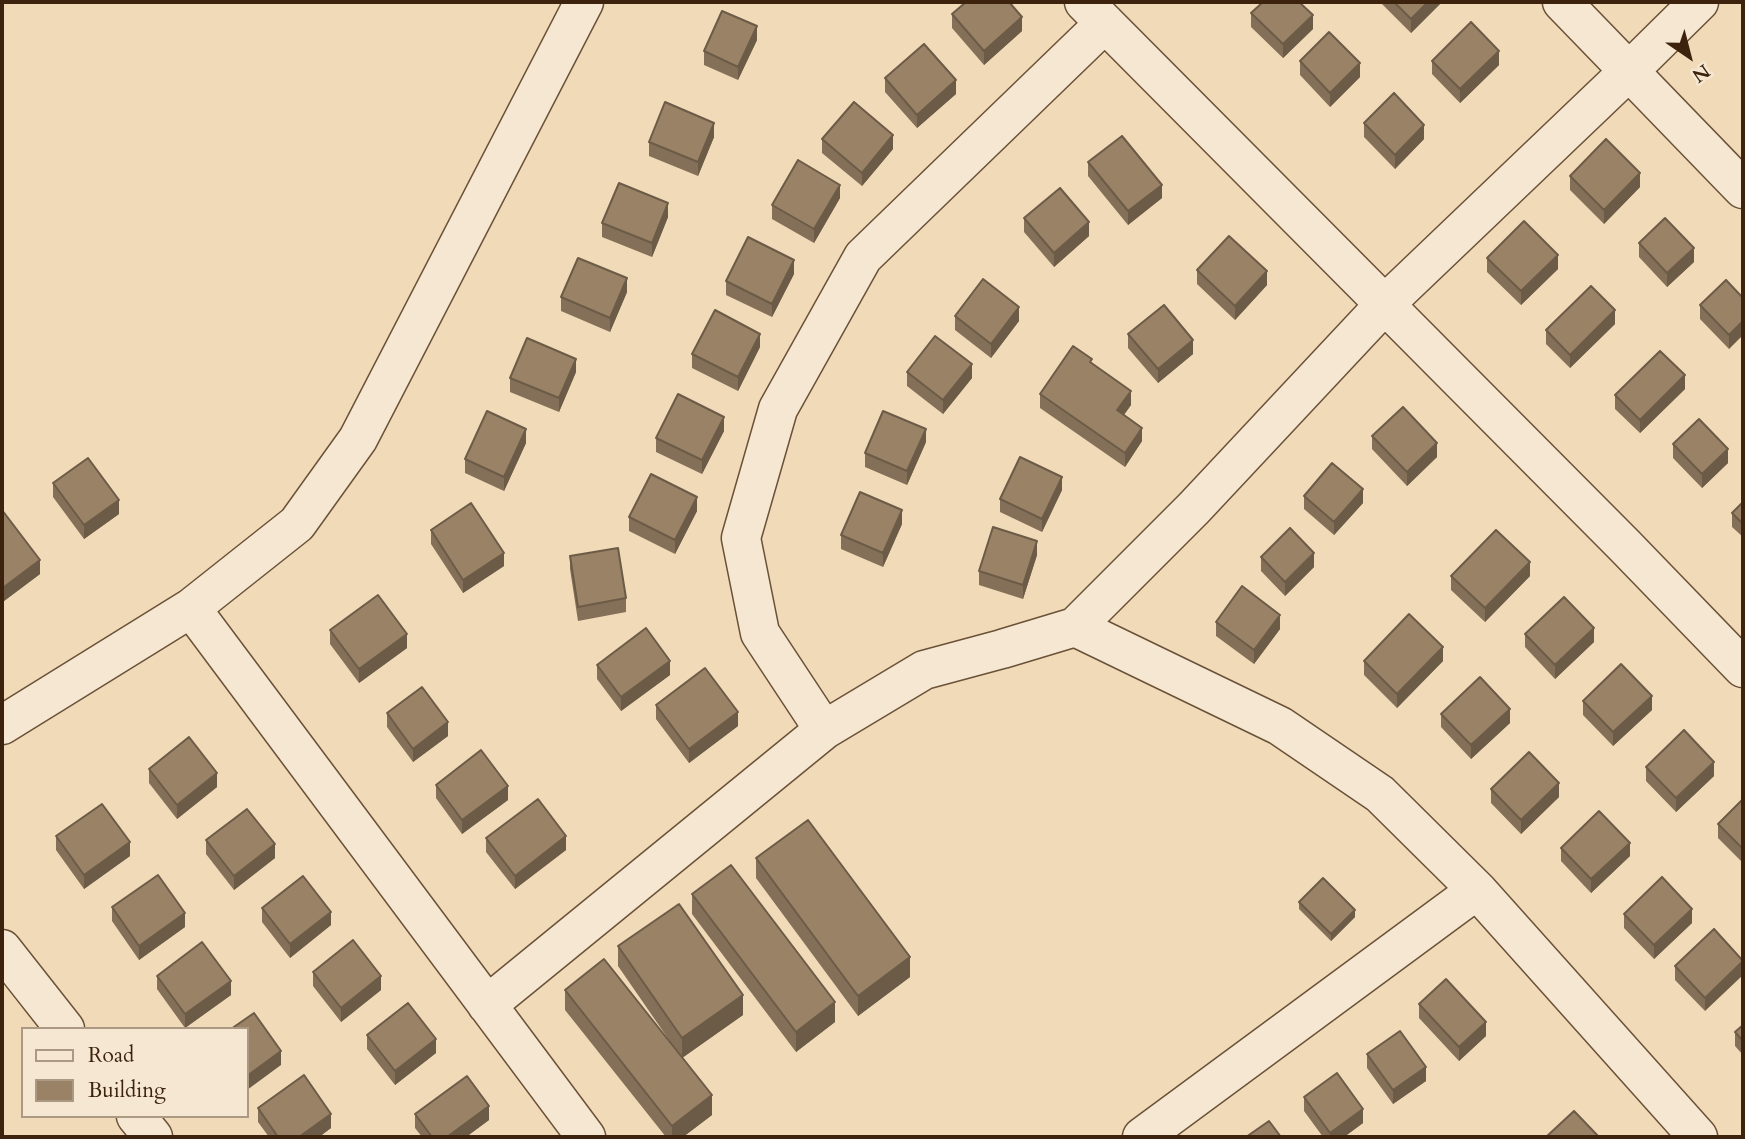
<!DOCTYPE html>
<html>
<head>
<meta charset="utf-8">
<style>
	body { margin:0 }
	#map { position:relative; width:1745px; height:1139px; overflow:hidden; background:#f0dab8; font-family:Cardo,serif }
	canvas { display:block }
	.frame { position:absolute; inset:0; border:4px solid #3d230d; pointer-events:none }
	.legend { position:absolute; left:21px; top:1027px; width:228px; height:91px; box-sizing:border-box; background:#f5e7d1; border:2px solid #ab9983; margin:0; padding:9px 12px; list-style:none; font-size:21px; color:#3d230d }
	.legend li { display:flex; align-items:center; gap:14px; height:35px }
	.legend b { width:35px; border:2px solid #ab9983 }
	.north { position:absolute; left:1654px; top:21px; width:70px; height:70px; -webkit-text-stroke:5px #f5e7d1; paint-order:stroke; rotate:145deg; font-size:19px; font-weight:700; line-height:28px; text-align:center; color:#3d230d }
	.north::after { content:''; display:block; margin:auto; width:24px; height:32px; background:#3d230d; clip-path:polygon(50% 0,100% 100%,50% 72%,0 100%) }
</style>
</head>
<body>
<div id="map">
<canvas width="1745" height="1139"></canvas>
<div class="frame"></div>
<ul class="legend">
<li><b style="height:9px;background:#f5e7d1"></b>Road</li>
<li><b style="height:19px;background:#9a8266"></b>Building</li>
</ul>
<div class="north">N</div>
</div>
<script>
const c = document.querySelector('canvas').getContext('2d');
c.lineJoin = 'round';
const toPath = rows => new Path2D(rows.map(r => 'M' + r).join(''));
function strokePath(path, color, width, dash) { c.strokeStyle = color; c.lineWidth = width; c.lineCap = dash ? 'butt' : 'round'; c.setLineDash(dash || []); c.stroke(path); }
function paint(path, color) { c.fillStyle = color; c.fill(path, 'evenodd'); }
const minor = toPath([
	[1084,2,1625,546,1743,668],
	[1562,2,1743,189],
	[191,608,586,1137],
	[1075,627,1280,726,1380,794,1477,890,1698,1137],
	[2,725,191,608,297,524,358,439,584,2],
	[824,730,760,633,741,538,778,409,863,257,1105,23],
	[2,949,65,1029],
	[487,1005,824,730,924,670,1002,649,1075,627,1194,508,1385,304,1629,71,1699,2],
	[136,1116,153,1137],
	[1142,1137,1477,890]
]);
const wall = toPath([
	[1380,2,1441,2,1441,3,1411,33],
	[1251,13,1313,29,1283,58,1251,27],
	[952,14,1022,31,984,65,952,28],
	[757,40,738,80,704,65,704,51],
	[1300,61,1360,77,1330,107,1300,75],
	[1432,61,1499,65,1460,103,1432,74],
	[885,78,956,94,917,128,885,92],
	[1364,123,1424,139,1395,169,1364,137],
	[714,137,698,176,649,156,649,142],
	[822,139,893,149,862,186,822,153],
	[1088,162,1162,198,1128,225,1088,176],
	[1570,176,1640,187,1604,224,1570,190],
	[840,198,814,243,772,219,772,205],
	[668,217,652,257,602,237,602,223],
	[1024,218,1089,236,1054,267,1024,232],
	[1639,243,1694,262,1667,287,1639,257],
	[1487,258,1558,269,1521,305,1487,272],
	[1197,270,1267,285,1235,320,1197,284],
	[794,274,772,317,726,295,726,281],
	[627,292,610,332,561,311,561,297],
	[1743,298,1729,349,1700,319,1700,305],
	[955,316,1019,321,991,358,955,330],
	[1615,324,1570,368,1546,344,1546,330],
	[1128,334,1193,354,1158,383,1128,348],
	[760,347,738,391,692,368,692,354],
	[1092,364,1131,405,1124,415,1142,441,1125,467,1040,408,1040,394],
	[576,372,559,412,510,392,510,378],
	[907,372,972,378,943,414,907,386],
	[1685,389,1640,433,1615,409,1615,395],
	[724,431,702,474,656,452,656,438],
	[1372,436,1437,457,1407,486,1372,449],
	[926,442,907,485,865,467,865,453],
	[526,443,504,491,465,473,465,459],
	[1673,444,1728,463,1702,488,1673,458],
	[53,483,119,514,84,539,53,497],
	[1062,490,1042,532,1000,512,1000,499],
	[1304,496,1363,503,1334,535,1304,509],
	[1743,502,1743,537,1732,527,1732,513],
	[2,510,40,574,4,601,2,597],
	[697,511,675,554,629,531,629,517],
	[902,524,883,567,841,549,841,535],
	[431,530,504,566,463,593,431,544],
	[1037,555,1023,599,979,585,979,571],
	[570,556,626,598,626,612,578,621,570,569],
	[1261,557,1314,567,1285,596,1261,571],
	[1451,576,1530,576,1485,622,1451,590],
	[1216,622,1280,629,1254,664,1216,636],
	[330,630,407,648,359,683,330,644],
	[1525,634,1594,642,1555,679,1525,647],
	[1364,661,1443,661,1397,708,1364,675],
	[597,665,670,675,621,711,597,679],
	[1583,701,1652,710,1613,746,1583,715],
	[656,705,738,726,689,763,656,719],
	[387,713,448,736,413,762,387,727],
	[1441,714,1510,723,1471,759,1441,727],
	[1646,767,1714,776,1676,812,1646,781],
	[149,769,217,787,177,819,149,783],
	[436,785,508,800,462,834,436,798],
	[1491,789,1559,797,1521,834,1491,803],
	[1743,799,1743,863,1718,838,1718,824],
	[56,836,130,856,84,889,56,850],
	[486,838,566,850,515,889,486,852],
	[206,840,275,858,234,890,206,854],
	[1561,848,1630,856,1591,893,1561,861],
	[756,858,910,977,858,1016,756,878],
	[692,894,835,1022,796,1052,692,914],
	[1299,902,1355,917,1331,941,1299,909],
	[112,907,185,927,139,960,112,921],
	[262,908,331,925,290,958,262,922],
	[1624,914,1692,923,1654,959,1624,928],
	[1714,929,1705,1011,1675,980,1675,966],
	[618,946,743,1015,682,1058,712,1115,683,1137,666,1137,565,1010,565,990,678,1053,618,966],
	[313,972,381,990,341,1022,313,986],
	[157,976,231,995,185,1028,157,989],
	[1419,1004,1486,1036,1459,1061,1419,1018],
	[1743,1025,1743,1055,1735,1046,1735,1032],
	[367,1035,436,1053,395,1085,367,1049],
	[1367,1054,1426,1081,1393,1104,1367,1068],
	[1304,1097,1363,1123,1344,1137,1323,1137,1304,1111],
	[258,1108,331,1128,319,1137,269,1137,258,1122],
	[415,1114,489,1120,466,1137,422,1137,415,1128]
]);
const shadedWall = toPath([
	[1428,2,1441,2,1441,3,1411,33,1411,19],
	[1313,15,1313,29,1283,58,1283,44],
	[1022,17,1022,31,984,65,984,51],
	[757,26,757,40,738,80,738,67],
	[1499,51,1499,65,1460,103,1460,89],
	[1360,63,1360,77,1330,107,1330,93],
	[956,80,956,94,917,128,917,115],
	[714,123,714,137,698,176,698,162],
	[1424,125,1424,139,1395,169,1395,155],
	[893,135,893,149,862,186,862,173],
	[1640,173,1640,187,1604,224,1604,210],
	[840,185,840,198,814,243,814,229],
	[1162,185,1162,198,1128,225,1128,211],
	[668,203,668,217,652,257,652,243],
	[1089,222,1089,236,1054,267,1054,253],
	[1694,248,1694,262,1667,287,1667,273],
	[1558,255,1558,269,1521,305,1521,291],
	[794,260,794,274,772,317,772,304],
	[1267,271,1267,285,1235,320,1235,306],
	[627,278,627,292,610,332,610,318],
	[1019,307,1019,321,991,358,991,344],
	[1615,310,1615,324,1570,368,1570,355],
	[1743,321,1743,335,1729,349,1729,335],
	[760,334,760,347,738,391,738,377],
	[1193,340,1193,354,1158,383,1158,369],
	[576,359,576,372,559,412,559,398],
	[972,364,972,378,943,414,943,400],
	[1685,375,1685,389,1640,433,1640,420],
	[1131,391,1131,405,1117,424,1117,410],
	[724,417,724,431,702,474,702,460],
	[1142,428,1142,441,1125,467,1125,453],
	[526,429,526,443,504,491,504,477],
	[926,429,926,442,907,485,907,471],
	[1437,443,1437,457,1407,486,1407,472],
	[1728,449,1728,463,1702,488,1702,474],
	[1062,477,1062,490,1042,532,1042,519],
	[1363,489,1363,503,1334,535,1334,522],
	[697,497,697,511,675,554,675,540],
	[119,500,119,514,84,539,84,525],
	[902,510,902,524,883,567,883,553],
	[1037,541,1037,555,1023,599,1023,585],
	[504,553,504,566,463,593,463,580],
	[1314,553,1314,567,1285,596,1285,582],
	[40,560,40,574,4,601,4,587],
	[1530,562,1530,576,1485,622,1485,608],
	[1280,615,1280,629,1254,664,1254,650],
	[1594,628,1594,642,1555,679,1555,665],
	[407,634,407,648,359,683,359,669],
	[1443,647,1443,661,1397,708,1397,694],
	[670,661,670,675,621,711,621,697],
	[1652,696,1652,710,1613,746,1613,732],
	[1510,709,1510,723,1471,759,1471,745],
	[738,712,738,726,689,763,689,749],
	[448,722,448,736,413,762,413,749],
	[1714,762,1714,776,1676,812,1676,798],
	[217,773,217,787,177,819,177,805],
	[1559,783,1559,797,1521,834,1521,820],
	[508,786,508,800,462,834,462,820],
	[566,836,566,850,515,889,515,876],
	[130,842,130,856,84,889,84,875],
	[1630,843,1630,856,1591,893,1591,879],
	[275,844,275,858,234,890,234,876],
	[1692,909,1692,923,1654,959,1654,945],
	[1355,910,1355,917,1331,941,1331,934],
	[331,912,331,925,290,958,290,944],
	[185,913,185,927,139,960,139,946],
	[910,957,910,977,858,1016,858,996],
	[1743,961,1743,975,1705,1011,1705,998],
	[381,976,381,990,341,1022,341,1008],
	[231,981,231,995,185,1028,185,1014],
	[743,995,743,1015,682,1058,682,1038],
	[835,1002,835,1022,796,1052,796,1032],
	[1486,1022,1486,1036,1459,1061,1459,1047],
	[436,1039,436,1053,395,1085,395,1071],
	[281,1051,281,1065,247,1090,247,1076],
	[1426,1067,1426,1081,1393,1104,1393,1090],
	[712,1095,712,1115,683,1137,672,1137,672,1126],
	[489,1106,489,1120,466,1137,447,1137],
	[1363,1109,1363,1123,1344,1137,1330,1137,1330,1133],
	[331,1114,331,1128,319,1137,299,1137]
]);
const building = toPath([
	[966,2,1009,2,1022,17,984,51,952,14,966,2],
	[1263,2,1299,2,1313,15,1283,44,1251,13,1263,2],
	[1394,2,1428,2,1411,19,1394,2],
	[722,11,757,26,738,67,704,51,722,11],
	[1471,22,1499,51,1460,89,1432,61,1471,22],
	[1329,32,1360,63,1330,93,1300,61,1329,32],
	[924,44,956,80,917,115,885,78,924,44],
	[1394,93,1424,125,1395,155,1364,123,1394,93],
	[665,102,714,123,698,162,649,142,665,102],
	[854,102,893,135,862,173,822,139,854,102],
	[1122,136,1162,185,1128,211,1088,162,1122,136],
	[1606,139,1640,173,1604,210,1570,176,1606,139],
	[798,160,840,185,814,229,772,205,798,160],
	[619,183,668,203,652,243,602,223,619,183],
	[1060,188,1089,222,1054,253,1024,218,1060,188],
	[1665,218,1694,248,1667,273,1639,243,1665,218],
	[1524,221,1558,255,1521,291,1487,258,1524,221],
	[1229,236,1267,271,1235,306,1197,270,1229,236],
	[748,237,794,260,772,304,726,281,748,237],
	[578,258,627,278,610,318,561,297,578,258],
	[983,279,1019,307,991,344,955,316,983,279],
	[1726,280,1743,298,1743,321,1729,335,1700,305,1726,280],
	[1591,286,1615,310,1570,355,1546,330,1591,286],
	[1164,305,1193,340,1158,369,1128,334,1164,305],
	[715,310,760,334,738,377,692,354,715,310],
	[935,336,972,364,943,400,907,372,935,336],
	[527,338,576,359,559,398,510,378,527,338],
	[1073,346,1092,359,1090,362,1131,391,1117,410,1142,428,1125,453,1040,394,1073,346],
	[1660,351,1685,375,1640,420,1615,395,1660,351],
	[678,394,724,417,702,460,656,438,678,394],
	[1403,407,1437,443,1407,472,1372,436,1403,407],
	[487,411,526,429,504,477,465,459,487,411],
	[883,411,926,429,907,471,865,453,883,411],
	[1699,419,1728,449,1702,474,1673,444,1699,419],
	[1020,457,1062,477,1042,519,1000,499,1020,457],
	[88,458,119,500,84,525,53,483,88,458],
	[1332,463,1363,489,1334,522,1304,496,1332,463],
	[651,474,697,497,675,540,629,517,651,474],
	[860,492,902,510,883,553,841,535,860,492],
	[1743,502,1743,524,1732,513,1743,502],
	[471,503,504,553,463,580,431,530,471,503],
	[2,510,40,560,4,587,2,584,2,510],
	[993,527,1037,541,1023,585,979,571,993,527],
	[1290,528,1314,553,1285,582,1261,557,1290,528],
	[1496,530,1530,562,1485,608,1451,576,1496,530],
	[618,548,626,598,578,607,570,556,618,548],
	[1242,586,1280,615,1254,650,1216,622,1242,586],
	[378,595,407,634,359,669,330,630,378,595],
	[1564,597,1594,628,1555,665,1525,634,1564,597],
	[1409,614,1443,647,1397,694,1364,661,1409,614],
	[646,628,670,661,621,697,597,665,646,628],
	[1621,664,1652,696,1613,732,1583,701,1621,664],
	[705,668,738,712,689,749,656,705,705,668],
	[1480,677,1510,709,1471,745,1441,714,1480,677],
	[422,687,448,722,413,749,387,713,422,687],
	[1684,730,1714,762,1676,798,1646,767,1684,730],
	[189,737,217,773,177,805,149,769,189,737],
	[481,750,508,786,462,820,436,785,481,750],
	[1529,752,1559,783,1521,820,1491,789,1529,752],
	[538,799,566,836,515,876,486,838,538,799],
	[1743,799,1743,849,1718,824,1743,799],
	[102,804,130,842,84,875,56,836,102,804],
	[247,809,275,844,234,876,206,840,247,809],
	[1599,811,1630,843,1591,879,1561,848,1599,811],
	[808,820,910,957,858,996,756,858,808,820],
	[731,865,835,1002,796,1032,692,894,731,865],
	[158,875,185,913,139,946,112,907,158,875],
	[303,876,331,912,290,944,262,908,303,876],
	[1662,877,1692,909,1654,945,1624,914,1662,877],
	[1323,878,1355,910,1331,934,1299,902,1323,878],
	[679,904,743,995,682,1038,618,946,679,904],
	[1714,929,1743,961,1705,998,1675,966,1714,929],
	[353,940,381,976,341,1008,313,972,353,940],
	[202,942,231,981,185,1014,157,976,202,942],
	[604,959,712,1095,672,1126,565,990,604,959],
	[1446,979,1486,1022,1459,1047,1419,1004,1446,979],
	[408,1003,436,1039,395,1071,367,1035,408,1003],
	[254,1013,281,1051,247,1076,247,1029,231,1029,254,1013],
	[1743,1025,1743,1041,1735,1032,1743,1025],
	[1400,1031,1426,1067,1393,1090,1367,1054,1400,1031],
	[1337,1073,1363,1109,1330,1133,1304,1097,1337,1073],
	[304,1075,331,1114,299,1137,278,1137,258,1108,304,1075],
	[467,1076,489,1106,447,1137,432,1137,415,1114,467,1076],
	[1574,1111,1599,1137,1546,1137,1574,1111],
	[1269,1121,1281,1137,1246,1137,1269,1121]
]);
strokePath(minor, '#6a5138', 41);
strokePath(minor, '#f5e7d1', 38);
paint(wall, '#847058');
paint(shadedWall, '#6c5b47');
paint(building, '#9a8266');
strokePath(building, '#6c5b47', 2);
</script>
</body>
</html>
